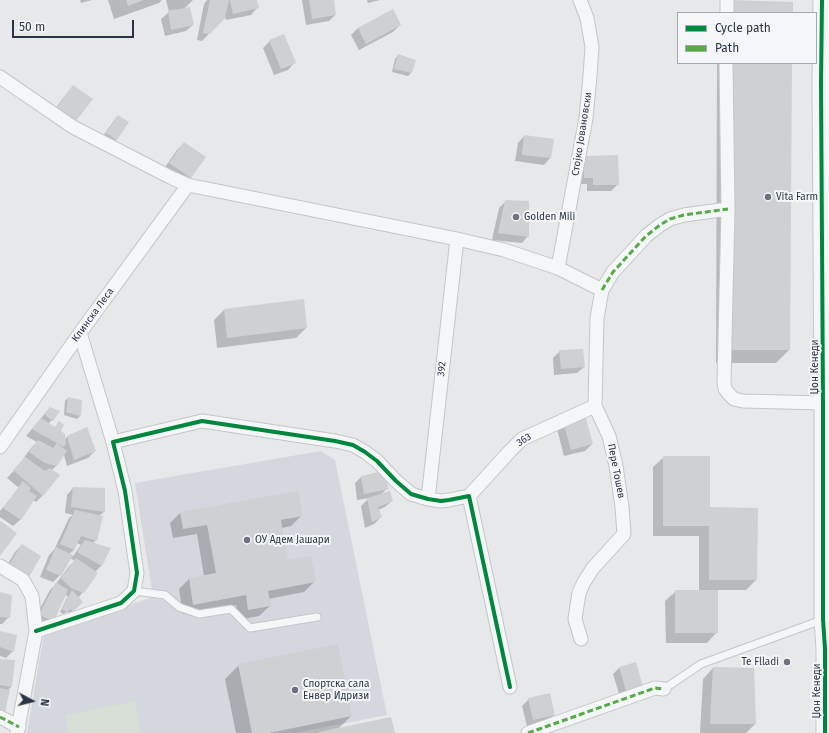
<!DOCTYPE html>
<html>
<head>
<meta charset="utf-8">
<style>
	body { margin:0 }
	#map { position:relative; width:829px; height:733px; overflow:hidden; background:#e6e8ea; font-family:"Fira Sans",sans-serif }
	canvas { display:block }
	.legend { position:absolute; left:677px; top:12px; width:140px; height:52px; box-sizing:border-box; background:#f4f6f9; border:1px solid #a4a8b1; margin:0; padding:5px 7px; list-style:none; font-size:12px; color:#2b3445 }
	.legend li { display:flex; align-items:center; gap:8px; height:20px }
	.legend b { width:20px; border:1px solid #a4a8b1 }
	.north { position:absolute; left:12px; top:681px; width:40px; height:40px; -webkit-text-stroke:3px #f4f6f9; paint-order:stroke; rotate:97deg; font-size:11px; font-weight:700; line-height:16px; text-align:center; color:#2b3445 }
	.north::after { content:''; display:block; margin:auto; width:14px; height:18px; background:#2b3445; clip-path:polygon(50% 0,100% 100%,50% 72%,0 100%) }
	.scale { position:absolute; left:12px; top:20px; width:122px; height:18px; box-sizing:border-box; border:2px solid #2b3445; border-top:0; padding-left:5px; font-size:12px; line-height:14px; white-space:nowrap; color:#2b3445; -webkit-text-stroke:3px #f4f6f9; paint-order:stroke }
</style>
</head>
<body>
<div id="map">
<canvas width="829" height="733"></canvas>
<ul class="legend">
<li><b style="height:5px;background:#00873e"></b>Cycle path</li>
<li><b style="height:5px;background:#54ac47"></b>Path</li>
</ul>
<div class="north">N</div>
<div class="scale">50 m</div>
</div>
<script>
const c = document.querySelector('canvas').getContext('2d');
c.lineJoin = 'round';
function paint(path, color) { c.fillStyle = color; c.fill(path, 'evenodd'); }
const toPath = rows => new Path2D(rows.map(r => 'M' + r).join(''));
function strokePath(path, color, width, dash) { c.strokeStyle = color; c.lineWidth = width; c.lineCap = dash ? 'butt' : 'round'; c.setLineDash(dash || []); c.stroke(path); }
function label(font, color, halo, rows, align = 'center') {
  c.font = font + ' "Fira Sans",sans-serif'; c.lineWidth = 4; c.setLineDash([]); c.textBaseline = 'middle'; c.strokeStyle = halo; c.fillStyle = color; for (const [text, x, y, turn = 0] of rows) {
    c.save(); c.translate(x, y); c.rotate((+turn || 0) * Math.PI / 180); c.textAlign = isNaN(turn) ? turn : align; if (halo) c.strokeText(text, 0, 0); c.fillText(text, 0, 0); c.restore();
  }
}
const built = toPath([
	[321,451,335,460,387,715,295,733,27,733,44,633,153,597,135,483]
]);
const green = toPath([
	[135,701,141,733,68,733,65,715]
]);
const shadow = toPath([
	[80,0,92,0,81,3],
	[108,0,162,0,159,3,114,19],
	[166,0,193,0,184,9,193,25,186,31,165,36,161,19,169,12],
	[207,0,256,0,257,8,251,15,226,20,225,17,202,41,197,40,204,4],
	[302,0,333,0,335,15,329,21,306,25],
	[367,0,380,0,368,3],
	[393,11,400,25,393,32,359,50,351,35,358,28],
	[270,41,294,63,288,70,274,75,263,48],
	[398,55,411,73,408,76,392,72,395,59],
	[717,63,791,63,789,350,776,363,716,363],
	[73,86,75,121,69,127,51,114,67,93],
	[118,116,127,122,116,140,113,143,103,136,115,119],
	[524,136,550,158,544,165,515,161,518,143],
	[184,143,204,157,190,178,183,184,163,170,177,150],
	[585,157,618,184,611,191,587,191,587,184,578,184],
	[506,201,528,236,522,243,492,240,499,208],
	[224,310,306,328,296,338,217,348,214,320],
	[560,351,584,367,577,373,554,375,553,358],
	[68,398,80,416,77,419,64,415,65,401],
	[47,411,52,420,48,424,54,428,59,423,60,431,64,440,67,437,87,428,95,451,88,458,67,466,64,455,56,466,52,470,43,495,36,502,33,500,20,520,13,526,0,517,0,511,19,488,7,478,24,460,23,459,31,448,37,442,26,436],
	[564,422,592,444,585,451,564,456,557,429],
	[664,457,708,508,756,580,746,590,717,590,717,632,707,643,666,643,665,601,676,591,699,591,699,536,653,536,653,467],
	[361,477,387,488,381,495,392,501,385,507,378,510,381,517,374,524,365,528,361,506,369,498,357,500,355,483],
	[73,488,104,489,104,512,99,516,96,540,93,543,102,565,95,572,83,592,78,598,82,602,70,613,67,612,63,614,60,612,68,596,65,595,47,627,33,622,50,590,56,584,69,566,75,561,70,558,60,575,53,582,40,577,49,555,54,550,69,518,73,515,65,513,67,495],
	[77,543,81,545,73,556,69,554,74,550],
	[297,492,301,516,291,526,282,528,287,561,314,582,304,592,268,599,270,606,259,616,238,620,236,605,183,614,179,589,189,579,204,576,197,534,173,538,170,523,180,513],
	[22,545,40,557,3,572,15,552],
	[0,593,9,617,2,624,0,624],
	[0,632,13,651,6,658,0,656],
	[0,660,11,687,7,691,4,711,0,716],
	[239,665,351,716,338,729,394,733,236,733,225,679],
	[620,667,635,693,620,697,613,674],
	[713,668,755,724,746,733,700,733,703,679],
	[529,699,554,715,547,721,527,726,522,706]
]);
const building = toPath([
	[126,0,144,0,128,6],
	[210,0,229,0,225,18,210,34,203,33],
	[230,0,257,0,259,8,233,14],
	[309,0,334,0,336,15,312,19],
	[730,0,793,2,793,13,730,13],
	[190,7,194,25,171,30,168,11],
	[393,9,401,25,366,44,358,28],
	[284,34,296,63,281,69,269,40],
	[398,54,416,60,412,73,394,69],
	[730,63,792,63,790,350,729,350],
	[73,85,93,99,76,121,57,107],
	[118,115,129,122,117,140,106,133],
	[524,135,554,139,551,158,522,155],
	[184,142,206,157,191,178,169,163],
	[618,155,619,185,593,185,593,178,584,178,584,156],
	[505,200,529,201,529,237,498,233],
	[304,299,307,328,227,338,224,309],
	[583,349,585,367,561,369,559,350],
	[68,397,82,400,81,416,66,412],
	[50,407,60,411,53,421,44,414],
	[585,415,593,444,571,450,563,421],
	[41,418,55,427,59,421,64,425,61,431,65,434,66,443,64,447,32,429],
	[87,427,96,451,74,460,67,436],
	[38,440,53,448,57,443,67,451,57,466,45,463,29,452],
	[663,456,710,456,710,507,758,508,757,580,709,580,709,526,663,526],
	[25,457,45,471,50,468,60,475,43,496,13,470],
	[383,471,389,489,364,494,361,476],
	[23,481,31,488,29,491,37,496,21,520,3,508],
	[73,487,105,488,105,512,71,507],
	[298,491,303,516,281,520,288,560,311,556,316,582,268,591,271,606,248,610,246,595,193,605,189,578,216,573,207,525,183,529,180,512],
	[390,491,393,501,378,507,382,517,372,522,367,498],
	[75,510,103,516,97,541,81,536,74,550,60,544],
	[1,521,17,533,0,556,0,522],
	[85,540,111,548,102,566,77,552],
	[22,544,41,556,29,577,9,565],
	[56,547,73,555,61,576,46,570],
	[76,558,98,573,84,593,71,588,61,578],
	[56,582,68,590,54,621,39,615],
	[72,590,83,602,74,611,71,609,67,612,62,609],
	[675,590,718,590,718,633,675,633],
	[0,592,12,595,10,618,0,617],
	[0,631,17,635,14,652,0,647],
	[338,644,352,716,269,733,252,733,238,664],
	[0,659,15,660,12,687,0,685],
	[636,662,643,687,626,691,619,667],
	[713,667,754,668,756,724,710,724],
	[0,688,10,690,5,712,0,710],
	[550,693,555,715,533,720,528,698],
	[391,717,395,733,319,733,319,732]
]);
const service = toPath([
	[134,591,165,595,179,607,199,614,231,609,250,628,317,617],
	[664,689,701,664,822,620]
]);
const minor = toPath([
	[727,13,727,0],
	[726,63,728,209,724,382,725,389,729,394,734,399,743,401,823,403],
	[0,77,73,127,172,178,188,185,457,239,504,250,558,268,602,290],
	[558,268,586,118,590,76,592,47,587,18,580,0],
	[80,333,113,442],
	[0,447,80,333,188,185],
	[469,496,510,451,522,439,595,406],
	[428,499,457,239],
	[0,566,23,580,32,596,36,631,17,733],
	[36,631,121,603,134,591,137,573,125,491,113,442,202,421,335,441,353,445,365,452,377,461,396,481,411,494,428,499,441,501,449,500,469,496,510,687],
	[581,639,575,619,579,593,584,582,593,568,624,534,622,507,616,466,609,436,595,406,597,318,602,290,613,272,646,236,660,225,670,219,684,215,728,209],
	[0,717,19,727],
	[528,733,655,688,664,689]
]);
const tertiary = toPath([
	[822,0,821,83,823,403,823,619,825,649,825,733]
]);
const quiet = toPath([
	[602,290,613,272,646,236,660,225,670,219,684,215,728,209],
	[0,717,19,727],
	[528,733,655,688,664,689]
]);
const cycleway = toPath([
	[822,0,821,83,823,403,823,619,825,649,825,733],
	[36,631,121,603,134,591,137,573,125,491,113,442,202,421,335,441,353,445,365,452,377,461,396,481,411,494,428,499,441,501,449,500,469,496,510,687]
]);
const markers = [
	[768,197,4,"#6c737f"],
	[516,217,4,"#6c737f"],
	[247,540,4,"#6c737f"],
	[787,662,4,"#6c737f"],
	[295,690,4,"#6c737f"]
];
const streetNames = [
	["Стојко Јовановски",582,134,-81],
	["Клинска Леса",93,315,-54],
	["Џон Кенеди",815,367,-90],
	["392",442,369,-84],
	["363",524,440,-33],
	["Пере Тошев",616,471,79],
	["Џон Кенеди",817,691,-90]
];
const poiNames = [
	["Vita Farm",776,197],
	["Golden Mili",524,217],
	["ОУ Адем Јашари",255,540],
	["Te Flladi",779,662,"right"],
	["Спортска сала",303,684],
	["Енвер Идризи",303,696]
];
paint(built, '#d4d7dd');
paint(green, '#d6ded6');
paint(shadow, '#0003');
paint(building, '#ced0d3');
strokePath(service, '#c4c6c8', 9);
strokePath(minor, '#c4c6c8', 15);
strokePath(tertiary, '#c4c6c8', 19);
strokePath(service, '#f5f6f7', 7);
strokePath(minor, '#f5f6f7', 13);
strokePath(tertiary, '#f5f6f7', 17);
strokePath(quiet, '#54ac47', 3, [6, 3]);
strokePath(cycleway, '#00873e', 4);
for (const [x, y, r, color] of markers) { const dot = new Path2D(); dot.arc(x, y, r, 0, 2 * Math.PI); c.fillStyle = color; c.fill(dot); strokePath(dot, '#f4f6f9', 1.5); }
label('10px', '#2b3445', '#f4f6f9', streetNames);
label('10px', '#2b3445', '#f4f6f9', poiNames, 'left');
</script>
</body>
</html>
